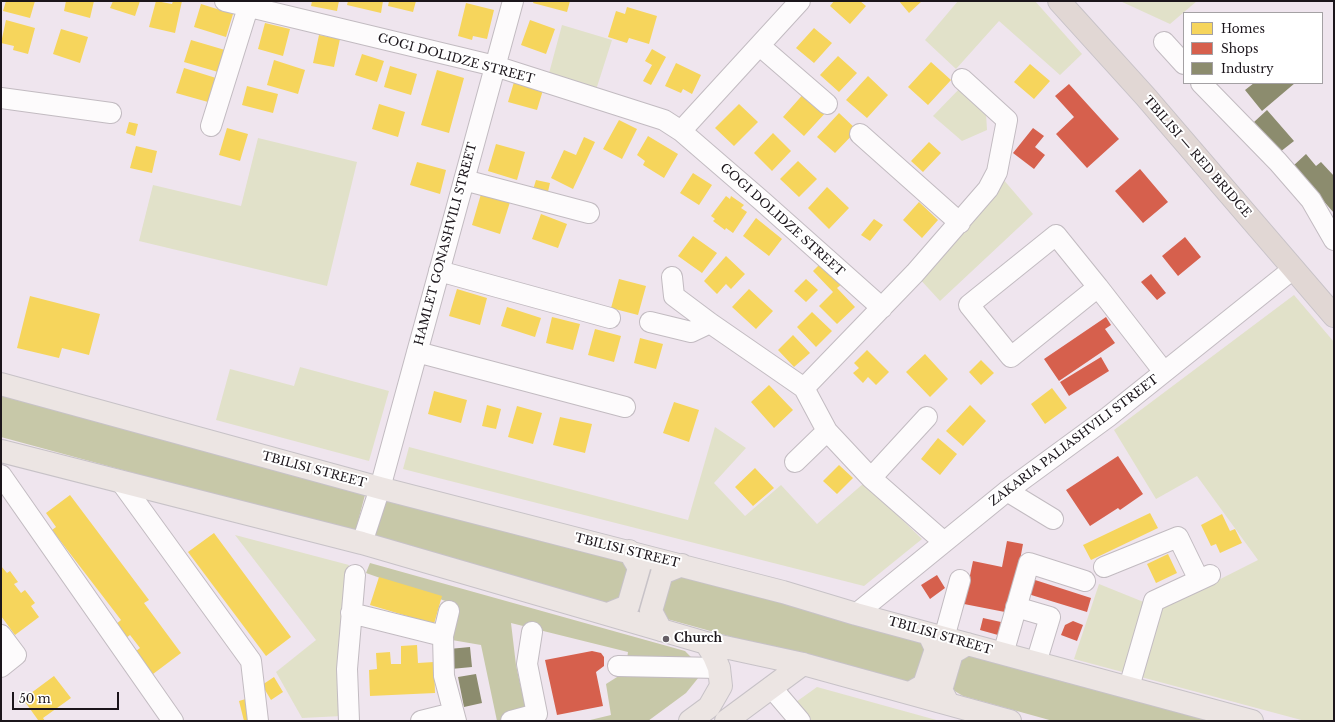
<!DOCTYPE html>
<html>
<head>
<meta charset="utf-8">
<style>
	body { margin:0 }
	#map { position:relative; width:1335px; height:722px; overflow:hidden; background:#efe5ee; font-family:"Libre Baskerville",serif }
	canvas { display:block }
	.frame { position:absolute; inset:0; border:2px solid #1b151b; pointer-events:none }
	.legend { position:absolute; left:1183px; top:12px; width:140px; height:72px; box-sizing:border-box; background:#fff; border:1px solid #a4a1a4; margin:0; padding:5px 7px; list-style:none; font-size:12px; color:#1b151b }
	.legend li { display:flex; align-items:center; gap:8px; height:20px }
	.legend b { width:20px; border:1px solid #a4a1a4 }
	.scale { position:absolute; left:12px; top:692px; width:107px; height:18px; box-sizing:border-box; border:2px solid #1b151b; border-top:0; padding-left:5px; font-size:12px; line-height:14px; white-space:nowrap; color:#1b151b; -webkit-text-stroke:3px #fff; paint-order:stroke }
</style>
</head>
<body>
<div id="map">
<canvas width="1335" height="722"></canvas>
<div class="frame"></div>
<ul class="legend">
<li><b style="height:11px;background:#f6d55c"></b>Homes</li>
<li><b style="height:11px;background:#d6604d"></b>Shops</li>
<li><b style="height:11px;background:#8c8c6e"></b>Industry</li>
</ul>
<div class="scale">50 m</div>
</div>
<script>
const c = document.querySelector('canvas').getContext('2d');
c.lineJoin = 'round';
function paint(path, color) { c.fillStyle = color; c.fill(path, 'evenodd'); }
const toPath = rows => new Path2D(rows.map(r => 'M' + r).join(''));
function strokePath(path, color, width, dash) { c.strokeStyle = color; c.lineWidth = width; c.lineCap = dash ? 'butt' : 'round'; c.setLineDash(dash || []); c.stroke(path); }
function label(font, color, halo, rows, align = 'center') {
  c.font = font + ' "Libre Baskerville",serif'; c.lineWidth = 4; c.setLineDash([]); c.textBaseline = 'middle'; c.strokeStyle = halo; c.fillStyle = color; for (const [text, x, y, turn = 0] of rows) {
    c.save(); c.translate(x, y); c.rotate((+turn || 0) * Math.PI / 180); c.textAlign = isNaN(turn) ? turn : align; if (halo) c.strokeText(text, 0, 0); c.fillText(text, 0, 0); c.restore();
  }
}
const green = toPath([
	[958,1,1035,1,1082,54,1060,75,999,21,956,69,925,40],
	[1120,1,1197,1,1170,24],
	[562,25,612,40,595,93,548,77],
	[963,85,986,113,987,130,962,141,933,116],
	[258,138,357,162,327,286,139,241,153,185,241,206],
	[1002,178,1033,214,940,301,918,277],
	[1294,295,1334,342,1334,721,1305,721,1074,659,1099,584,1161,609,1258,560,1197,476,1156,499,1114,430],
	[300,367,389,391,369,461,216,420,230,369,294,386],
	[715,427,746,448,714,483,745,516,781,485,817,524,864,483,922,539,864,586,403,469,409,447,688,520],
	[235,535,349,565,340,665,342,716,302,718,276,672,316,640],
	[817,687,940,721,812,721,796,702]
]);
const forest = toPath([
	[1,394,366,491,355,533,1,437],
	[386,496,623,559,630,568,629,593,610,605,372,537],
	[370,563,685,651,696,662,699,677,686,693,648,721,586,721,611,715,606,684,625,672,628,652,511,623,516,665,526,711,497,721,481,645,446,639,454,604,366,573],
	[683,575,921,638,929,649,918,682,906,685,667,619,660,608,668,578],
	[968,651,1222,721,1053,721,963,696,953,690,950,680,960,656]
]);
const homes = toPath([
	[6,1,35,1,30,18,3,11],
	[66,1,94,1,90,18,64,11],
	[113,1,140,1,135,16,110,8],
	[156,1,172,4,173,1,182,1,175,33,149,27],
	[312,1,339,1,337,11,311,6],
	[348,1,383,1,381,13,347,5],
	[389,1,416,1,413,12,388,6],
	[534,1,570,1,567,12,533,3],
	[834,1,860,1,866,6,850,24,830,6],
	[899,1,922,1,909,13],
	[466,3,494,10,487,39,473,36,472,40,458,36],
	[201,4,233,14,226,37,194,27],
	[627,7,657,16,649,44,629,38,627,43,608,37,616,11,625,14],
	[6,20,35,28,28,54,13,50,14,46,1,43],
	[530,20,555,29,546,54,521,45],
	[265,23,290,29,283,56,258,49],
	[814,28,832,43,814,63,796,48],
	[61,29,88,37,80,63,53,54],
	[319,35,340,39,334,67,313,63],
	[191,40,225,50,218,72,184,62],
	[652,49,666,57,651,85,643,81,652,65,645,61],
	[362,54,384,61,377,82,355,75],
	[838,56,857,73,839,92,820,75],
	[274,60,305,70,298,94,267,85],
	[931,62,951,80,928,105,908,87],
	[676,63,701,75,692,94,683,89,681,93,665,86],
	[1030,64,1050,81,1034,99,1014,82],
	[390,66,417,74,411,95,384,87],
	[184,68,216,78,208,102,176,93],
	[437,70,464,78,449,133,421,125],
	[868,76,888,95,867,118,846,100],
	[514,82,543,90,537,110,508,102],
	[247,86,278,94,273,113,242,105],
	[806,91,828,110,804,136,783,117],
	[379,104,405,112,398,137,372,129],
	[739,104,758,122,734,146,715,128],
	[839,113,857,130,835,153,817,137],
	[619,120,637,129,622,159,603,149],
	[129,122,138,124,135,136,126,133],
	[227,128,248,134,240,161,219,155],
	[773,133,791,151,772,171,754,153],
	[648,136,678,154,664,178,643,165,645,161,637,155],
	[584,137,595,142,573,189,551,178,564,150,576,155],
	[929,142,941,153,923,172,911,161],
	[496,144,525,152,517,180,488,171],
	[136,146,157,151,152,173,130,168],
	[798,161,817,179,799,197,780,179],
	[417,162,446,170,440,194,410,185],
	[693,173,712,185,699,205,680,193],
	[536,180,550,183,547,196,532,193],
	[827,187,849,208,829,229,808,208],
	[481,194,510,202,500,234,472,225],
	[726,196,730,199,731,196,744,205,741,208,747,212,733,233,726,228,725,230,713,221,715,219,711,216],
	[919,202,938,220,922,238,903,220],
	[541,214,567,224,558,248,532,239],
	[756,218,782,239,769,256,743,236],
	[874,219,883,225,870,241,861,235],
	[693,236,717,253,702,273,678,256],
	[726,256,745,274,731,289,726,284,717,294,704,281],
	[821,263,842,284,837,288,855,307,837,324,819,306,833,292,813,271],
	[619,279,646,286,638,315,611,308],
	[806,279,818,290,806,302,794,291],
	[457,289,487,298,480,325,449,316],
	[749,289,773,311,756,329,732,307],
	[30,296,100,314,89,355,62,348,59,358,17,348],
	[507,307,541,318,535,337,501,326],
	[812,312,832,331,816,347,797,327],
	[552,317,580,324,573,350,546,343],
	[595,329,621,336,614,362,588,355],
	[793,335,810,353,794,367,778,350],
	[640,338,663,344,656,369,634,363],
	[867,350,889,372,876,385,868,377,863,383,853,373,859,368,854,363],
	[925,354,948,379,930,397,906,372],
	[981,360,994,373,981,385,969,372],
	[769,385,793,410,774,428,751,402],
	[1052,388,1067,408,1045,424,1031,404],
	[434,391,467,400,461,423,428,414],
	[674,402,699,410,689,442,663,433],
	[487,405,501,409,496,429,482,426],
	[970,405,986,421,963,446,946,431],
	[517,406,542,413,533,444,508,437],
	[560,417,592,424,585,453,553,445],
	[938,438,957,454,940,475,921,459],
	[839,465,853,478,837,494,823,481],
	[755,468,774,488,753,506,735,487],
	[70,495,149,600,144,603,181,653,153,674,136,651,140,648,130,635,126,638,115,625,121,620,52,530,56,527,46,513],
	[1150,513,1158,528,1091,560,1083,545],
	[1222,514,1230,531,1235,529,1242,543,1220,553,1216,544,1211,546,1201,525],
	[214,533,291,637,266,656,188,552],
	[1168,554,1177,573,1156,583,1147,564],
	[1,566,7,573,10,571,18,582,14,584,21,593,25,590,35,603,31,606,39,617,15,635,1,616],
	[379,577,442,596,434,624,370,605],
	[417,645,418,663,434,662,435,693,370,696,369,670,377,669,376,653,390,652,391,664,401,664,401,646],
	[54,676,71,698,43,718,45,721,37,721,38,720,23,699],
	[274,677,283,692,271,700,262,685],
	[249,698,255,718,244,721,239,701]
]);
const shops = toPath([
	[1069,84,1119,139,1087,168,1056,134,1074,117,1055,96],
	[1033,128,1044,136,1035,147,1045,155,1034,169,1013,153],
	[1140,169,1168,202,1143,223,1115,191],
	[1185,237,1201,257,1178,276,1162,256],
	[1151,274,1166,293,1157,300,1141,282],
	[1106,317,1111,325,1105,329,1115,343,1059,381,1044,359],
	[1101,357,1109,371,1069,396,1060,382],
	[1118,456,1143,494,1120,510,1118,508,1090,526,1066,490],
	[1007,541,1023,544,1010,613,964,604,973,561,1002,567],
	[937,575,945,588,930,599,921,585],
	[1032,579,1091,598,1087,612,1028,594],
	[983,618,1001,622,998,635,980,630],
	[1073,621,1083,625,1077,641,1061,635,1065,625],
	[592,651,601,653,604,657,604,666,596,672,603,706,557,715,545,660]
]);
const industry = toPath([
	[1254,83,1295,83,1262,111,1245,90],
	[1267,110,1294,141,1280,152,1254,122],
	[1306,154,1316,166,1321,162,1334,176,1334,213,1293,166],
	[470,647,472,667,451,669,449,649],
	[476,674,482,703,464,707,458,677]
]);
const minor = toPath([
	[225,1,495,66,664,120,681,131,762,201,882,308],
	[1164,42,1184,64],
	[760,46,827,104],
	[1201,83,1278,162,1311,200,1334,240],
	[1,98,111,113],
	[211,126,250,1],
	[681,131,800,1],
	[860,134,960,223],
	[464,180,589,213],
	[439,271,610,318],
	[672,277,674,296,710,323,804,388,827,431,871,478,944,542],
	[1098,287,1056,235,969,305,1011,357,1098,287,1164,372],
	[650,322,691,332,710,323],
	[417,352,625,407],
	[804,388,915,273,988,189,997,172,1007,120,962,79],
	[795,462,827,431],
	[1,475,173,721],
	[871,478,927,417],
	[121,482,251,661,258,721],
	[1007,491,1053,519],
	[362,543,380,488,513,1],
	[1104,567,1178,537,1199,580],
	[1016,607,1050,617,1036,663],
	[449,611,443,636,444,676,456,721],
	[351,613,443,636],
	[856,614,1007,491,1108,417,1293,269],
	[1,635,16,655,1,667],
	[944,638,960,580],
	[1003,654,1029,563,1085,581],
	[618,666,719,668],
	[771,687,800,721],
	[1129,687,1154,601,1210,575],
	[349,721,347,669,355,575],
	[421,721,453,713],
	[511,721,537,714,527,664,532,632]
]);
const major = toPath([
	[1,384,380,488,783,592,856,614,1252,721],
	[1,451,362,543,706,643,803,664,1010,721],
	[608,614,628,606,639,568,629,551],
	[661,630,651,611,662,573,682,565],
	[910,693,924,685,936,649,929,634],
	[948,703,941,690,952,653,967,644],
	[690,721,709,707,721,686,719,668,714,656,706,643],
	[726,721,803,664]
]);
const highway = toPath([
	[1059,1,1145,96,1334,316]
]);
const markers = [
	[666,639,4,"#655e65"]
];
const streetNames = [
	["GOGI DOLIDZE STREET",456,59,15],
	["TBILISI — RED BRIDGE",1197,157,49],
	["GOGI DOLIDZE STREET",782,220,42],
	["HAMLET GONASHVILI STREET",446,244,-75],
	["ZAKARIA PALIASHVILI STREET",1074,441,-37],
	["TBILISI STREET",314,470,15],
	["TBILISI STREET",627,551,14],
	["TBILISI STREET",940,636,16]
];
const poiNames = [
	["Church",674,639]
];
paint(green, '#e1e1c9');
paint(forest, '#c7c8a8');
paint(homes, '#f6d55c');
paint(shops, '#d6604d');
paint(industry, '#8c8c6e');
strokePath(minor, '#c2bbc1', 22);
strokePath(major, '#c7c2c7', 24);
strokePath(highway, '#c7c2c7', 24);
strokePath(minor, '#fdfbfc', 20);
strokePath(major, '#ece5e3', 22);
strokePath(highway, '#e1d7d4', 22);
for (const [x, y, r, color] of markers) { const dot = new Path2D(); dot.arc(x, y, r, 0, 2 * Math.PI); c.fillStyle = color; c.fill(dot); strokePath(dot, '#fff', 1.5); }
label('12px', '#1b151b', '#fff', streetNames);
label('bold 12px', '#1b151b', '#fff', poiNames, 'left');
</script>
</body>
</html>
